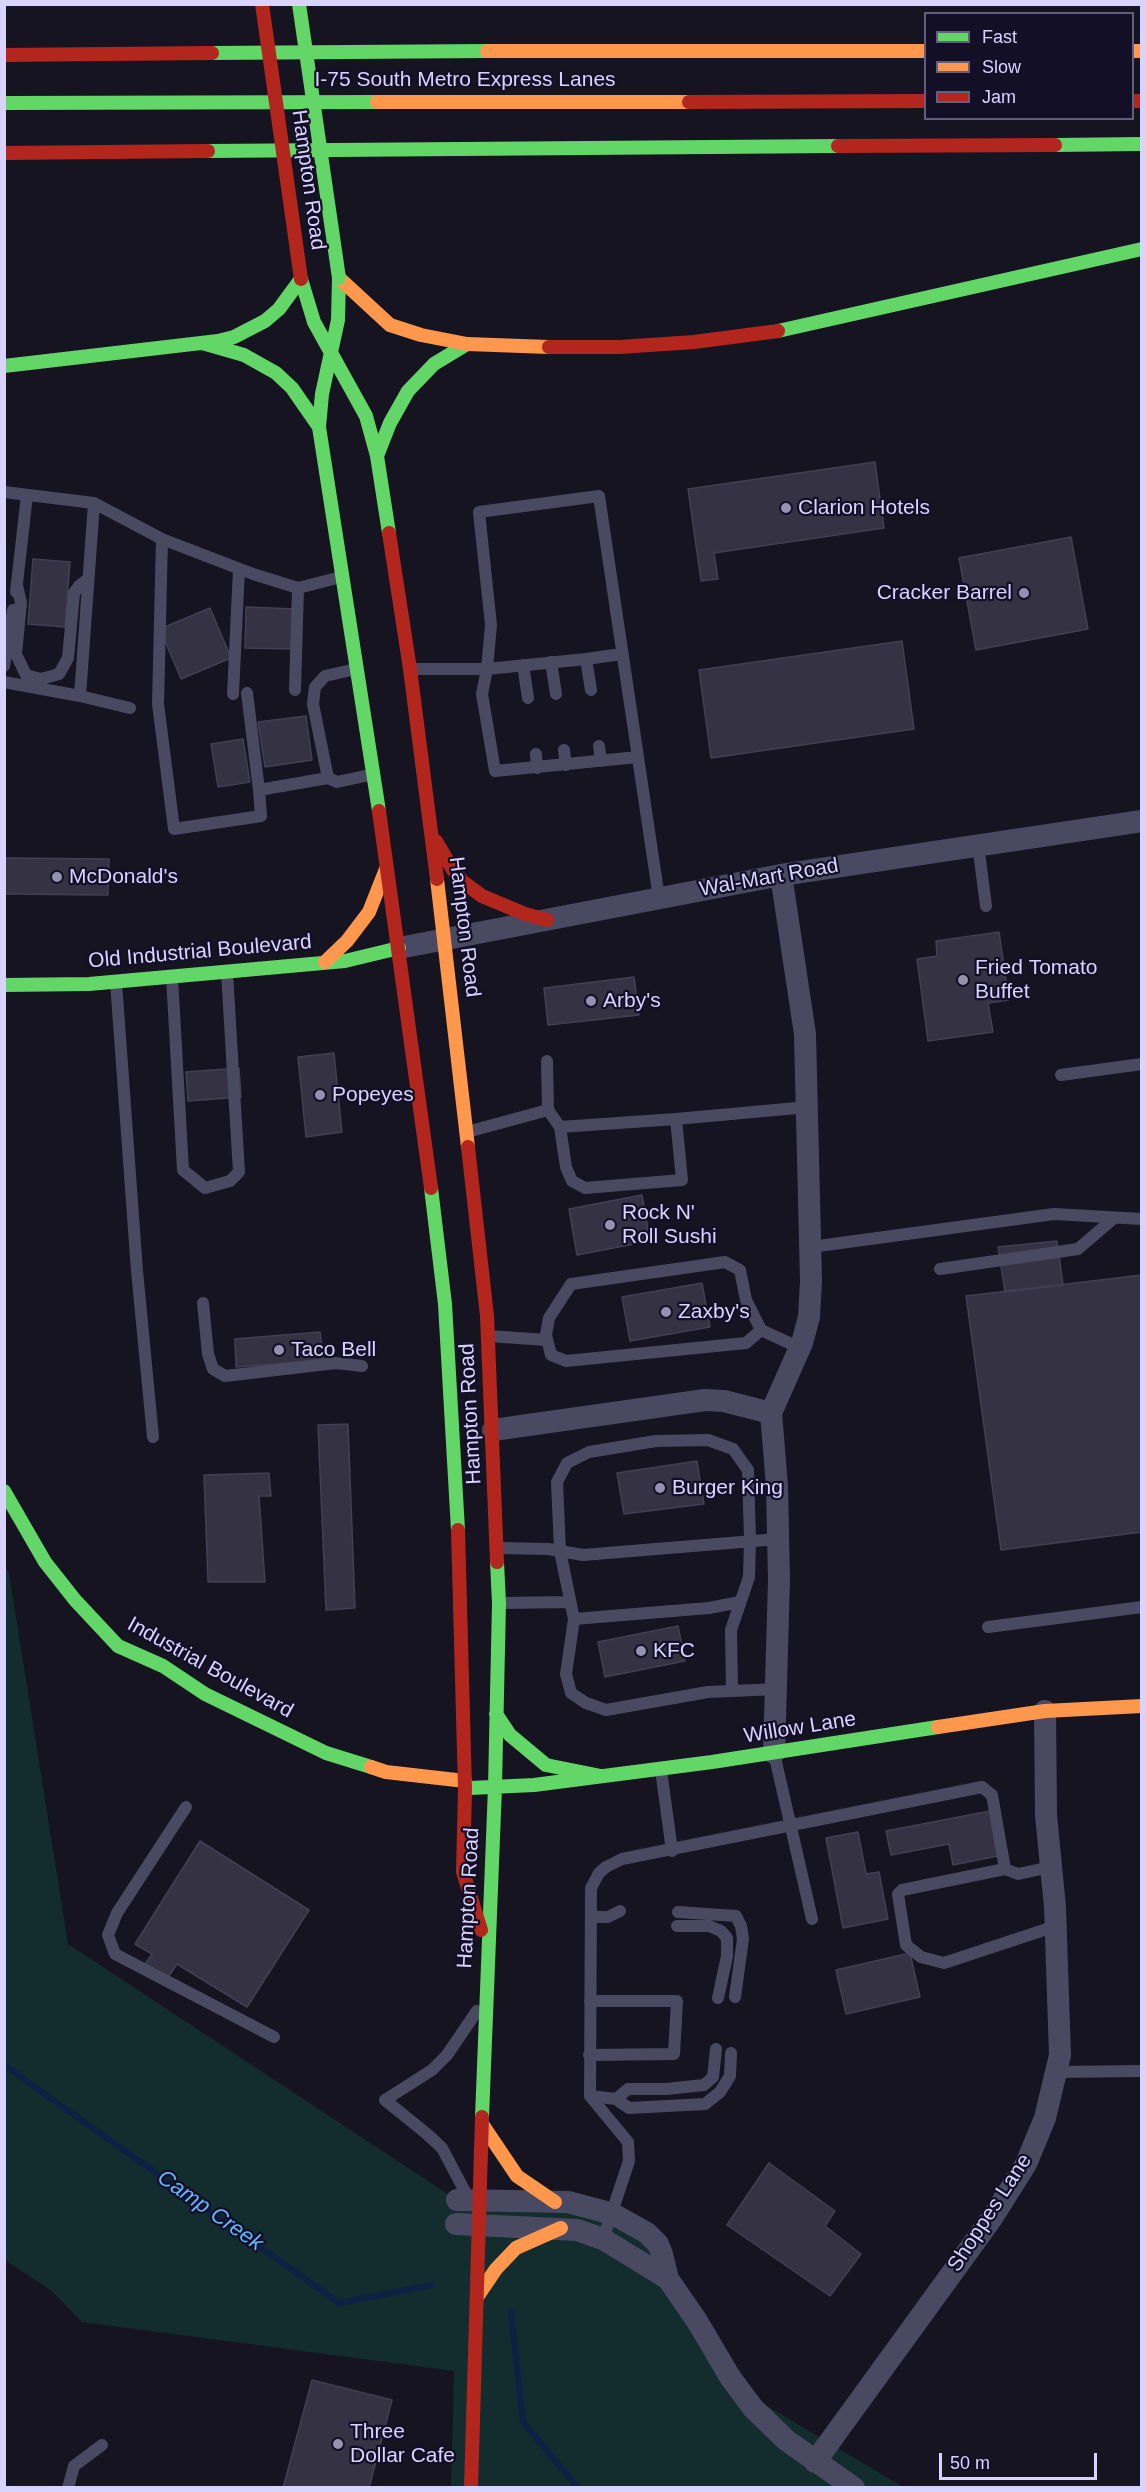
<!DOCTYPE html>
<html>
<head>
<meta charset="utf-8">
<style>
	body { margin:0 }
	#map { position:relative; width:1146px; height:2492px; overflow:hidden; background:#161421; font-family:Helvetica,sans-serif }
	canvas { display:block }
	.frame { position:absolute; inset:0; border:6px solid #d9d4ff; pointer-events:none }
	.legend { position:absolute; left:924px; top:12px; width:210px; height:108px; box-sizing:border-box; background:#130f26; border:2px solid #625e7d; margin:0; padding:8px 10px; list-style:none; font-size:18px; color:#d9d4ff }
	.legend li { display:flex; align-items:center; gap:12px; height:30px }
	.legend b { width:30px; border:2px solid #625e7d }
	.scale { position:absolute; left:939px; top:2453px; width:158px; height:27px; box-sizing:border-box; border:3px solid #d9d4ff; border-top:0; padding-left:8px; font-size:18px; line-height:21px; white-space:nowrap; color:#d9d4ff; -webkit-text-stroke:4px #130f26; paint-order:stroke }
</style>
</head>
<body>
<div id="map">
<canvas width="1146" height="2492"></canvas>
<div class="frame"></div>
<ul class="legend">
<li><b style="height:8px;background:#63d668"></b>Fast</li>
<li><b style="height:8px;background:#ff974d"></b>Slow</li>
<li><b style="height:8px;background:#b3261e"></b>Jam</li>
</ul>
<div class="scale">50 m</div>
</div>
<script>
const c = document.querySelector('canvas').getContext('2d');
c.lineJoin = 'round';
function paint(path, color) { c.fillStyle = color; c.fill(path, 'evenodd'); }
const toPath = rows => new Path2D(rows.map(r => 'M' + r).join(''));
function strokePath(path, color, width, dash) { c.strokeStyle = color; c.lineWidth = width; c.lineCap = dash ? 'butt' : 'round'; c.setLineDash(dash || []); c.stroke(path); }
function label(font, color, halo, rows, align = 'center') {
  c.font = font + ' Helvetica,sans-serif'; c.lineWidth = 4.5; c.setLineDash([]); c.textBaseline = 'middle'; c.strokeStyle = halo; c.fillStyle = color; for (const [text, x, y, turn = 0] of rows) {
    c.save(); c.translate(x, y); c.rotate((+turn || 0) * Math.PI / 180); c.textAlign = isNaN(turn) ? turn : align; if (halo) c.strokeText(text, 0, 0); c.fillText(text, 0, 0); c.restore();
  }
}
const green = toPath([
	[4,1565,9,1573,68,1944,460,2202,641,2220,754,2398,903,2487,451,2487,454,2371,82,2322,52,2291,5,2260]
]);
const stream = toPath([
	[4,2065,339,2303,432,2285],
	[511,2312,523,2422,578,2488]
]);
const building = toPath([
	[875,462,884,528,714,553,718,579,701,581,688,489,875,462],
	[1071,537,1088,629,976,650,959,558,1071,537],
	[33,559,70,562,65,627,28,624,33,559],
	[246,607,296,609,295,649,245,648,246,607],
	[210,608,231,658,181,679,160,629,210,608],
	[902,641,914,729,711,758,699,670,902,641],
	[306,716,312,760,265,767,258,722,306,716],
	[243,739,250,782,218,787,211,744,243,739],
	[4,858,109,859,108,895,4,894,4,858],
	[999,932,1009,1000,988,1003,993,1032,928,1041,917,959,937,956,936,941,999,932],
	[634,977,639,1015,548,1025,544,988,634,977],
	[334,1053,342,1132,306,1137,298,1057,334,1053],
	[239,1068,241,1097,188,1101,186,1072,239,1068],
	[642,1195,650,1241,577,1255,569,1209,642,1195],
	[1057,1241,1063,1285,1005,1292,998,1247,1057,1241],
	[1142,1275,1142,1532,1001,1550,966,1296,1142,1275],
	[702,1283,710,1327,630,1341,622,1297,702,1283],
	[320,1332,324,1360,236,1367,235,1339,320,1332],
	[348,1424,355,1608,326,1610,318,1425,348,1424],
	[697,1461,704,1504,624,1514,617,1473,697,1461],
	[269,1473,271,1496,259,1496,265,1582,208,1582,204,1475,269,1473],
	[678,1626,685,1661,605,1677,598,1642,678,1626],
	[990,1811,998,1856,953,1865,949,1844,891,1855,886,1831,990,1811],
	[858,1832,866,1874,879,1872,888,1919,843,1928,826,1838,858,1832],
	[200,1841,309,1910,247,2007,177,1964,167,1979,145,1964,152,1954,135,1944,200,1841],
	[910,1953,920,1997,846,2014,836,1970,910,1953],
	[769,2163,835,2211,825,2226,861,2254,830,2296,727,2225,769,2163],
	[312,2380,392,2400,369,2488,283,2488,312,2380]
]);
const lane = toPath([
	[4,492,94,503,162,539,253,574,298,588,341,577],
	[162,539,158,704,174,829,261,816,259,790],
	[17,585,21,603,16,654,26,675,41,679,59,674,68,658,74,593,79,586,88,579],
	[16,592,27,495],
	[622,654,586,659,487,669,482,694,495,771,638,757],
	[586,659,591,690],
	[551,662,556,694],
	[523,665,528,698],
	[4,666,13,610],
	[356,669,325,676,315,687,313,704,328,778,337,782,374,774],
	[411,669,487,669,491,625,479,512,599,496,659,898],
	[4,682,80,696,130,708],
	[295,690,298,588],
	[247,693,259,790,328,778],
	[233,694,239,569],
	[80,696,94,503],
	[599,746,601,761],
	[564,750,566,765],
	[536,754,537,768],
	[978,844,986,906],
	[172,977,183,1170,205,1188,230,1181,239,1172,227,973],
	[116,982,137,1271,153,1437],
	[1061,1075,1142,1064],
	[548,1110,560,1127,566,1167,572,1181,585,1188,682,1180,676,1119,560,1127],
	[676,1119,808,1107],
	[467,1132,548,1110,547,1061],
	[811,1247,1054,1214,1142,1219],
	[940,1269,1078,1249,1114,1218],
	[203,1303,208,1354,213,1369,225,1376,336,1363,362,1366],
	[761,1330,746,1343,566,1361,551,1355,546,1335,549,1318,571,1284,725,1262,740,1270,746,1300,761,1330,800,1348],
	[488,1336,547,1340],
	[499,1548,548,1549,583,1555,778,1539],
	[500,1603,570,1602],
	[574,1619,709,1608,740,1602],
	[988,1627,1142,1607],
	[732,1691,731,1630,749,1577,750,1541,748,1470,733,1449,708,1440,656,1441,589,1452,567,1463,557,1482,560,1551,574,1619,566,1674,571,1693,586,1703,606,1710,708,1692,732,1691,776,1689],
	[774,1753,812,1919],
	[661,1770,672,1851],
	[186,1807,117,1913,108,1935,115,1954,274,2037],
	[1005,1869,902,1890,898,1894,906,1945,921,1957,944,1963,1056,1926],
	[678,1912,736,1916,741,1926,743,1939,735,1997],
	[591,1917,608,1917,620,1911],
	[677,1926,709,1926,721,1931,727,1938,727,1956,718,1998],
	[589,2055,674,2054,677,2001,590,2001],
	[1056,2072,1142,2071],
	[590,2096,616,2099,629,2108,705,2104,720,2092,730,2076,731,2053],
	[616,2099,628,2089,666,2089,704,2085,713,2077,716,2049],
	[471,2203,442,2148,427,2134,385,2100,432,2070,447,2055,477,2011],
	[603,2239,629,2161,628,2142,590,2096,591,1888,599,1873,606,1867,622,1859,982,1787,992,1795,1005,1869,1018,1874,1051,1867],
	[68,2488,74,2466,102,2445]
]);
const street = toPath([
	[399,948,781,875,1142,821],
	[493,1430,705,1400,724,1401,771,1413],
	[774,1753,779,1580,777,1486,771,1413,802,1343,809,1317,811,1281,805,1034,781,875],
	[457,2200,568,2202,613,2214,647,2233,658,2244,662,2254,668,2279,697,2321,730,2377,753,2408,786,2440,854,2488],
	[456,2224,577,2230,603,2239,668,2279],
	[815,2462,992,2218,1026,2164,1045,2118,1060,2055,1055,1907,1046,1815,1045,1711]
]);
const fast = toPath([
	[212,53,487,51],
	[4,103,377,102],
	[1055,145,1142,144],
	[208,151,838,146],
	[339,278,338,320,322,394,319,427,379,811],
	[301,279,314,322,366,416,377,456,389,533],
	[778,331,1142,249],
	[202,343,244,355,276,373,292,388,319,427],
	[4,366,218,341,234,337,265,321,279,309,301,279],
	[377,456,390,423,408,391,434,364,467,344],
	[4,985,89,984,345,961,399,948],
	[431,1188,445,1304,458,1530],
	[4,1491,45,1562,75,1600,118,1646,163,1666,205,1694,326,1753,371,1767],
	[496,1714,510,1735,546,1765,601,1776],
	[470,1788,534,1785,712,1762,938,1727],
	[482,2117,495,1787,499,1603,497,1562]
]);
const slow = toPath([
	[487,51,926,51],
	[1132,51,1142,51],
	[377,102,689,102],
	[339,278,390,325,421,335,467,344,549,347],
	[437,879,468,1147],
	[325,962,347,941,369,912,386,869],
	[938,1727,1045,1711,1142,1706],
	[371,1767,386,1772,465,1781],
	[482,2124,517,2176,555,2202],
	[477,2297,496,2269,516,2248,561,2228]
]);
const jam = toPath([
	[4,55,212,53],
	[1132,101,1142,101],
	[689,102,926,101],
	[838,146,1055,145],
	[4,153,208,151],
	[549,347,620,347,694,342,778,331],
	[389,533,410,669,437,879],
	[379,811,431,1188],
	[436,841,453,870,463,882,482,896,525,914,547,920],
	[468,1147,487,1316,497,1562],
	[458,1530,465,1789,463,1872,481,1930],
	[471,2488,482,2117]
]);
const fastBridge = toPath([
	[299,4,339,278]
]);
const jamBridge = toPath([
	[262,4,301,279]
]);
const markers = [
	[786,508,6,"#9591b1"],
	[1024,593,6,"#9591b1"],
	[57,877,6,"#9591b1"],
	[963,980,6,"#9591b1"],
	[591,1001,6,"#9591b1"],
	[320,1095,6,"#9591b1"],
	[610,1225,6,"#9591b1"],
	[666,1312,6,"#9591b1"],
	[279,1350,6,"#9591b1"],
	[660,1488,6,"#9591b1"],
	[641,1651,6,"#9591b1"],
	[338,2444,6,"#9591b1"]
];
const streetNames = [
	["I-75 South Metro Express Lanes",465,80],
	["Hampton Road",308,180,82],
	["Wal-Mart Road",769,878,-10],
	["Hampton Road",464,927,83],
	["Old Industrial Boulevard",200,952,-5],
	["Hampton Road",471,1414,-93],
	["Industrial Boulevard",210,1668,29],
	["Willow Lane",800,1728,-9],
	["Hampton Road",469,1898,-87],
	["Shoppes Lane",990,2213,-57]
];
const poiNames = [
	["Clarion Hotels",798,508],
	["Cracker Barrel",1012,593,"right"],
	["McDonald's",69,877],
	["Fried Tomato",975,968],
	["Buffet",975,992],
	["Arby's",603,1001],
	["Popeyes",332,1095],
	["Rock N'",622,1213],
	["Roll Sushi",622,1237],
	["Zaxby's",678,1312],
	["Taco Bell",291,1350],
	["Burger King",672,1488],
	["KFC",653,1651],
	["Three",350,2432],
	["Dollar Cafe",350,2456]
];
const waterNames = [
	["Camp Creek",210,2211,35]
];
paint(green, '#132c2d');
strokePath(stream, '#0d2144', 6);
paint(building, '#343243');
strokePath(building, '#433f54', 1.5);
strokePath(lane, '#4a4962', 12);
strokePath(street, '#4a4962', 22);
strokePath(fast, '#63d668', 14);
strokePath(slow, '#ff974d', 14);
strokePath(jam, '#b3261e', 14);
strokePath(fastBridge, '#63d668', 14);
strokePath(jamBridge, '#b3261e', 14);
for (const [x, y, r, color] of markers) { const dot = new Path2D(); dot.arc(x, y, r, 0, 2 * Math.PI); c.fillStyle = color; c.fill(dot); strokePath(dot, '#130f26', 2); }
label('21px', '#d9d4ff', '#130f26', streetNames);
label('21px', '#d9d4ff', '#130f26', poiNames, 'left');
label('italic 22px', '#62b6ff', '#130f26', waterNames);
</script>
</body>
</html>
